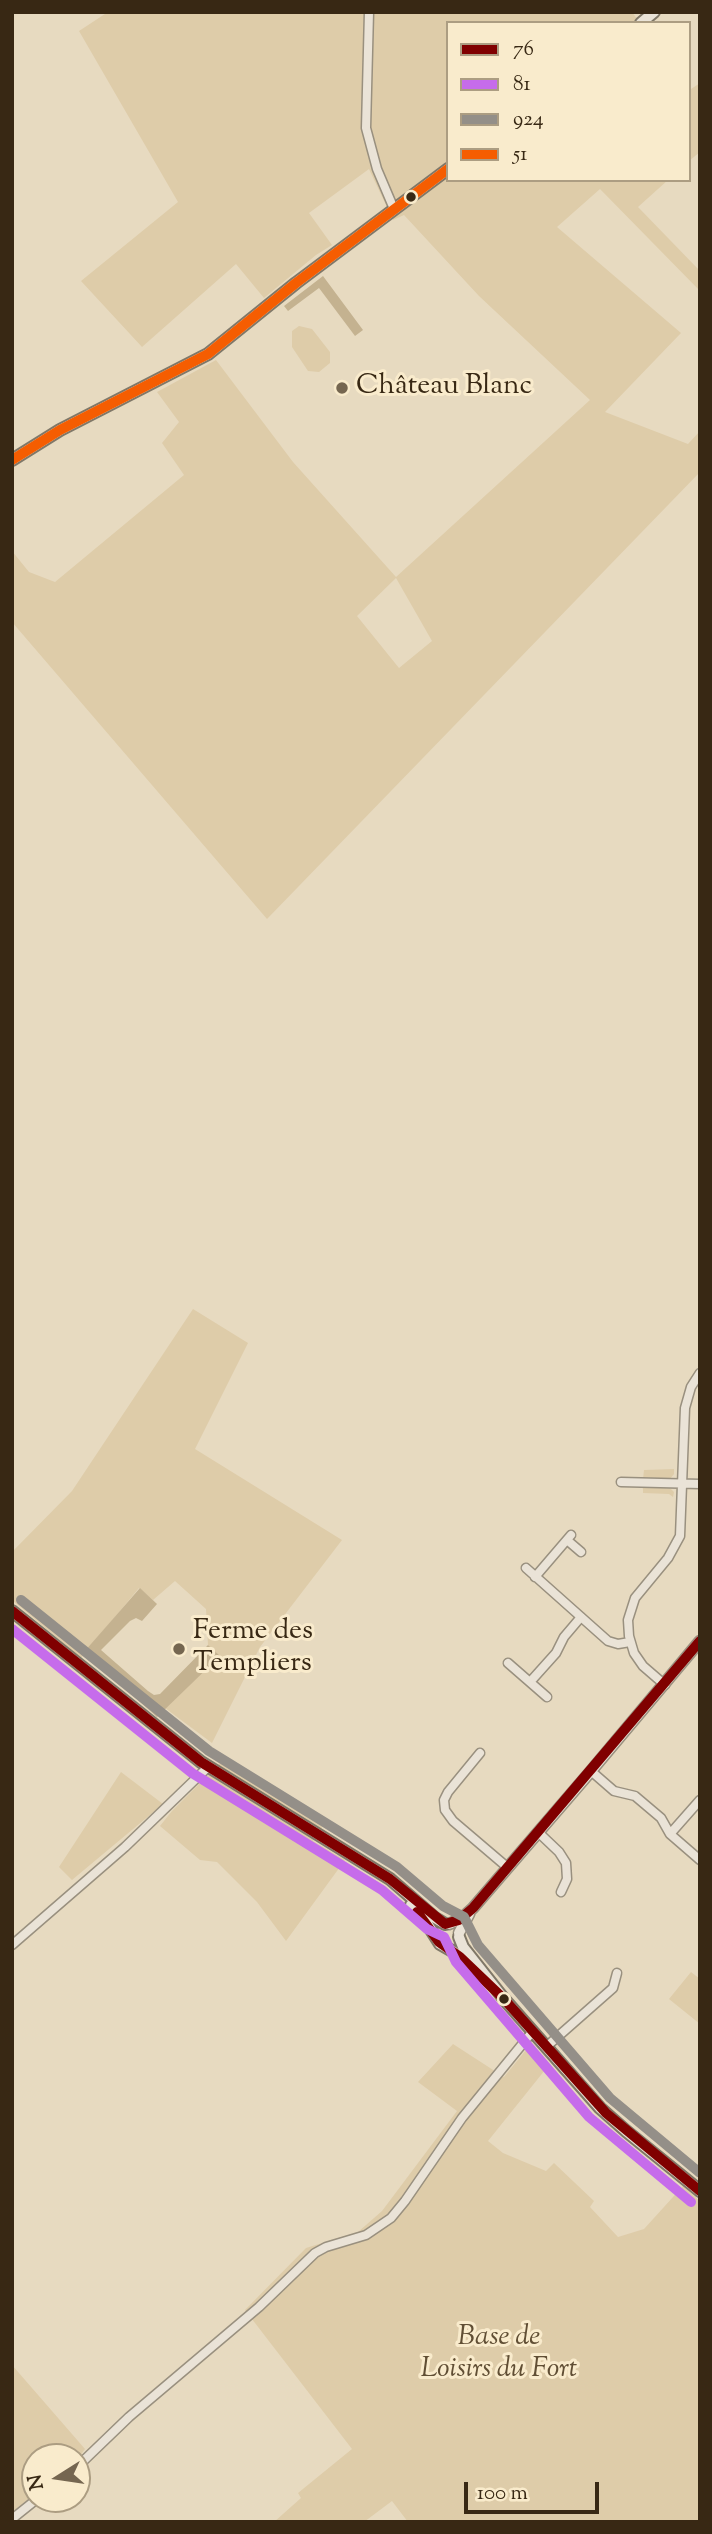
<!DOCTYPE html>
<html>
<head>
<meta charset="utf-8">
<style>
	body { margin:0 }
	#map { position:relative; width:712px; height:2534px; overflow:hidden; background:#e7dac0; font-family:"Sorts Mill Goudy",serif }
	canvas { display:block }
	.frame { position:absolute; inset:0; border:14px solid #382814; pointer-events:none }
	.legend { position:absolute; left:446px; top:21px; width:245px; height:161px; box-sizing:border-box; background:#f9ebcc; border:2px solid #ac9d82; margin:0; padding:9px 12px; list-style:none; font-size:21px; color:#382814 }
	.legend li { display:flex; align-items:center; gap:14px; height:35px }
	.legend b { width:35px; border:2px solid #ac9d82 }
	.north { position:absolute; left:21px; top:2443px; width:70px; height:70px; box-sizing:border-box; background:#f9ebcc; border:2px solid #ac9d82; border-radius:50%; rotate:258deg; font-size:19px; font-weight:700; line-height:28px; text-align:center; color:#382814 }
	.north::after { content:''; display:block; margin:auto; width:24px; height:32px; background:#756650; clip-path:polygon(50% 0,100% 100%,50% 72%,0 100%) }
	.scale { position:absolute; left:464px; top:2482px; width:135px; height:32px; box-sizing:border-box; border:4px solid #382814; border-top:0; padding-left:9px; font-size:21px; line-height:24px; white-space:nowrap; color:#382814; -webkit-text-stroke:5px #f9ebcc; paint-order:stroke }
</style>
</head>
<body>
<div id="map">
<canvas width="712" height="2534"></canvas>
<div class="frame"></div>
<ul class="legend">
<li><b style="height:9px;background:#800000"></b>76</li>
<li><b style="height:9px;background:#c66ceb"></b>81</li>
<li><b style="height:9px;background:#948f88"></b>924</li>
<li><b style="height:9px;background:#f55d01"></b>51</li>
</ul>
<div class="north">N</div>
<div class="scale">100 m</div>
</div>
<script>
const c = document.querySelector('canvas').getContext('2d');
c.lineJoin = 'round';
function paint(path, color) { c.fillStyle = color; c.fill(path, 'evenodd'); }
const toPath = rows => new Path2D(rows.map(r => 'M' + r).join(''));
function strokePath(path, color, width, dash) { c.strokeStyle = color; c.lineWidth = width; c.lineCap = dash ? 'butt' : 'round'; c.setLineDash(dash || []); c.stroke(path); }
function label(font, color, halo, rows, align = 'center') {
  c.font = font + ' "Sorts Mill Goudy",serif'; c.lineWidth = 6; c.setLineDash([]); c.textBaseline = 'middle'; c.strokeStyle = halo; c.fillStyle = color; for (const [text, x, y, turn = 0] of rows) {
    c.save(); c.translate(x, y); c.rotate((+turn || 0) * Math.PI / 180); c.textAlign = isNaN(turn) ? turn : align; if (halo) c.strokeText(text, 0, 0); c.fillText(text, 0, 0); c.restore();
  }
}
const green = toPath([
	[108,12,632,12,640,23,448,23,448,180,668,180,638,207,700,271,700,291,600,189,557,227,681,333,605,412,688,444,700,431,700,472,267,919,12,622,12,551,29,572,55,582,184,475,162,443,179,422,157,392,216,360,293,462,396,577,590,400,479,296,404,215,393,220,369,169,309,213,332,245,316,255,264,298,236,264,142,347,81,281,178,202,79,31],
	[396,578,432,641,399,668,357,616],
	[700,83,700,152,689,161,689,88,691,89],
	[299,326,312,329,330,352,330,363,319,372,308,371,292,347,292,331],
	[193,1309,248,1343,195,1449,342,1540,260,1647,212,1743,165,1708,219,1656,208,1645,206,1609,175,1581,153,1600,139,1588,81,1658,12,1600,12,1552,72,1491],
	[674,1469,674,1474,670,1479,643,1479,644,1470],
	[643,1486,669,1487,674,1492,673,1497,669,1494,643,1493],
	[220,1763,323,1826,313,1841,345,1860,286,1941,257,1902,217,1862,200,1860,160,1826,172,1811],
	[121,1772,163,1804,72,1880,59,1867],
	[691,1972,700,1979,700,2024,669,1999],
	[453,2044,504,2077,531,2044,549,2065,488,2141,503,2153,546,2171,554,2163,594,2201,590,2207,618,2237,644,2229,683,2186,700,2201,700,2522,408,2522,392,2501,364,2522,274,2522,301,2498,298,2493,352,2449,245,2310,306,2248,358,2232,382,2211,457,2111,418,2082],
	[12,2365,85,2449,77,2460,77,2457,35,2457,35,2494,12,2512]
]);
const water = toPath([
	[323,276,363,330,355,336,319,288,288,311,284,306],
	[140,1588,157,1604,142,1621,136,1618,130,1621,101,1650,148,1691,154,1695,160,1694,208,1645,220,1656,157,1717,84,1652]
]);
const minor = toPath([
	[369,12,366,128,377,169,394,209],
	[621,1482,700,1484],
	[567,1540,581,1552],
	[526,1568,608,1641,618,1644,630,1642],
	[535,1577,571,1535],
	[508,1663,547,1697],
	[530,1682,556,1653,564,1637,581,1617],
	[665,1685,643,1666,634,1653,629,1636,628,1620,635,1598,668,1558,680,1536,685,1408,691,1387,700,1373],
	[480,1753,448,1792,444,1800,445,1810,453,1821,507,1867],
	[591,1771,614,1791,635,1796,661,1818,670,1834,700,1860],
	[538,1832,559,1852,566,1863,567,1879,561,1892],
	[670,1834,700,1800],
	[12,1945,125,1847,208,1767],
	[546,2047,613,1988,617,1973],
	[77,2467,129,2417,259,2307,315,2253,326,2247,366,2235,391,2218,405,2201,462,2118,533,2031],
	[12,2519,37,2499]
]);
const tertiary = toPath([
	[449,1924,461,1919,473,1908,591,1771,700,1641],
	[459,1933,469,1914]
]);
const secondary = toPath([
	[641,23,654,12],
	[12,460,60,430,208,354,296,283,448,169],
	[12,1611,201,1762,390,1879,435,1918,445,1924],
	[411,1905,426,1922,440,1944,454,1952,474,1971],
	[459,1937,463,1947,504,1999,600,2108,626,2131,700,2191]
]);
const bus1 = toPath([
	[12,1611,201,1762,390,1879,445,1924,459,1920,473,1908,700,1641],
	[417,1912,439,1942,460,1957,504,1999,606,2113,700,2191]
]);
const bus2 = toPath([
	[12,1629,192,1773,382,1890,427,1929,444,1937,456,1962,589,2117,691,2202]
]);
const bus3 = toPath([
	[21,1600,209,1751,397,1867,443,1906,464,1917,478,1945,610,2098,700,2173]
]);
const bus4 = toPath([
	[12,460,60,430,208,354,296,283,448,169]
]);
const markers = [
	[411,197,6,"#382814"],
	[342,388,7,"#756650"],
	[179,1649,7,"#756650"],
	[504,1999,6,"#382814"]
];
const poiNames = [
	["Château Blanc",356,388],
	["Ferme des",193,1633],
	["Templiers",193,1665]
];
const parkNames = [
	["Base de",499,2339],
	["Loisirs du Fort",499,2371]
];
paint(green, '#decca9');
paint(water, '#c4b290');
strokePath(minor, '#99907f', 11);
strokePath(tertiary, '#99907f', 13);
strokePath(secondary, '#807868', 14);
strokePath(minor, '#eae3d7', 8);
strokePath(tertiary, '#eae3d7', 10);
strokePath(secondary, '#eae3d7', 10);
strokePath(bus1, '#800000', 10);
strokePath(bus2, '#c66ceb', 10);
strokePath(bus3, '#948f88', 10);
strokePath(bus4, '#f55d01', 10);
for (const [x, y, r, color] of markers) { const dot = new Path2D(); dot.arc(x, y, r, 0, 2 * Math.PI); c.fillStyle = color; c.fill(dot); strokePath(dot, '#f9ebcc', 2.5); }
label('28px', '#382814', '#f9ebcc', poiNames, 'left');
label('italic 28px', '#604e34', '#f9ebcc', parkNames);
</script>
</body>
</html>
